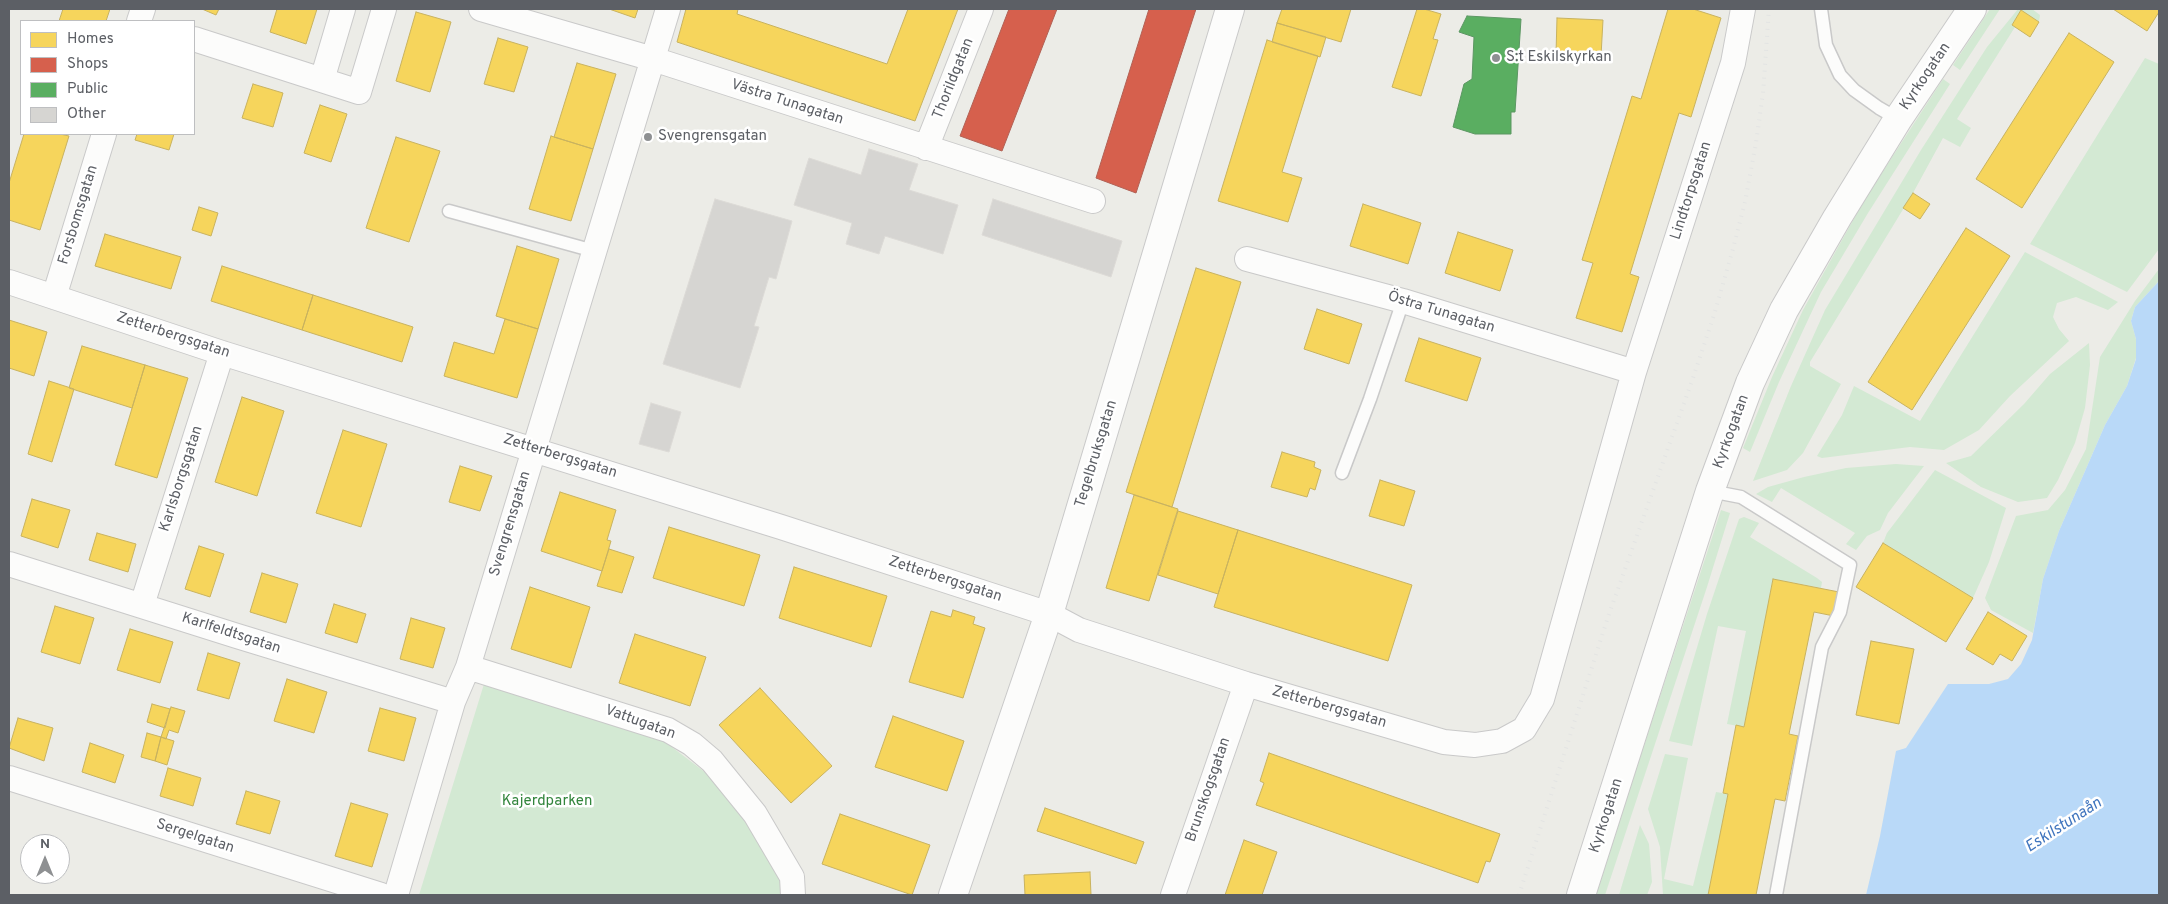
<!DOCTYPE html>
<html>
<head>
<meta charset="utf-8">
<style>
	body { margin:0 }
	#map { position:relative; width:2168px; height:904px; overflow:hidden; background:#ecece7; font-family:Overpass,sans-serif }
	canvas { display:block }
	.frame { position:absolute; inset:0; border:10px solid #5c5f65; pointer-events:none }
	.legend { position:absolute; left:20px; top:20px; width:175px; height:115px; box-sizing:border-box; background:#fff; border:1px solid #bebfc1; margin:0; padding:6px 9px; list-style:none; font-size:15px; color:#5c5f65 }
	.legend li { display:flex; align-items:center; gap:10px; height:25px }
	.legend b { width:25px; border:1px solid #bebfc1 }
	.north { position:absolute; left:20px; top:834px; width:50px; height:50px; box-sizing:border-box; background:#fff; border:1px solid #bebfc1; border-radius:50%; rotate:0deg; font-size:14px; font-weight:700; line-height:20px; text-align:center; color:#5c5f65 }
	.north::after { content:''; display:block; margin:auto; width:18px; height:22px; background:#8e9092; clip-path:polygon(50% 0,100% 100%,50% 72%,0 100%) }
</style>
</head>
<body>
<div id="map">
<canvas width="2168" height="904"></canvas>
<div class="frame"></div>
<ul class="legend">
<li><b style="height:14px;background:#f6d55c"></b>Homes</li>
<li><b style="height:14px;background:#d6604d"></b>Shops</li>
<li><b style="height:14px;background:#5aae61"></b>Public</li>
<li><b style="height:14px;background:#d6d5d2"></b>Other</li>
</ul>
<div class="north">N</div>
</div>
<script>
const c = document.querySelector('canvas').getContext('2d');
c.lineJoin = 'round';
function paint(path, color) { c.fillStyle = color; c.fill(path, 'evenodd'); }
const toPath = rows => new Path2D(rows.map(r => 'M' + r).join(''));
function strokePath(path, color, width, dash) { c.strokeStyle = color; c.lineWidth = width; c.lineCap = dash ? 'butt' : 'round'; c.setLineDash(dash || []); c.stroke(path); }
function label(font, color, halo, rows, align = 'center') {
  c.font = font + ' Overpass,sans-serif'; c.lineWidth = 5; c.setLineDash([]); c.textBaseline = 'middle'; c.strokeStyle = halo; c.fillStyle = color; for (const [text, x, y, turn = 0] of rows) {
    c.save(); c.translate(x, y); c.rotate((+turn || 0) * Math.PI / 180); c.textAlign = isNaN(turn) ? turn : align; if (halo) c.strokeText(text, 0, 0); c.fillText(text, 0, 0); c.restore();
  }
}
const green = toPath([
	[1990,9,2000,9,1960,70,1953,65],
	[2018,9,2032,9,2040,15,2039,22,2021,10,2012,25,2015,27,1957,119,1971,128,1960,147,1943,138,1913,193,1810,362,1810,366,1841,384,1803,453,1787,470,1753,481,1791,386,1825,310,1921,150,1987,47],
	[2145,58,2159,64,2159,249,2127,292,2030,244],
	[1943,79,1950,84,1868,213,1821,292,1779,382,1750,452,1743,448,1772,377,1803,310,1866,197],
	[2025,252,2118,302,2108,310,2076,297,2057,303,2053,317,2059,329,2069,341,2010,396,1979,430,1944,450,1910,447,1822,458,1817,456,1842,415,1854,386,1920,421],
	[2159,269,2159,281,2135,307,2131,321,2136,339,2136,358,2127,386,2105,425,2059,531,2043,579,2033,633,1991,610,1985,598,2016,516,2048,510,2065,490,2086,449,2100,357,2135,301],
	[2089,343,2090,365,2085,408,2075,443,2058,480,2047,498,2018,502,1981,487,1946,463,1971,456,2024,404,2050,374],
	[1896,464,1924,466,1888,513,1880,530,1867,536,1856,550,1846,544,1855,533,1781,488,1772,502,1756,494,1768,487,1804,477,1846,468],
	[1935,470,2006,508,1989,562,1973,598,1883,543,1887,533],
	[1721,510,1730,513,1707,587,1605,895,1595,895],
	[1744,517,1759,523,1750,537,1817,578,1822,582,1821,588,1773,579,1744,727,1727,724,1746,631,1718,626,1692,746,1669,741,1707,614,1739,519],
	[484,684,660,738,710,776,750,823,784,885,785,895,419,895],
	[1665,754,1688,758,1664,879,1693,886,1716,792,1728,794,1708,895,1663,895,1660,847,1648,809],
	[1640,825,1649,844,1652,882,1647,895,1619,895]
]);
const water = toPath([
	[2159,281,2159,895,1866,895,1880,836,1896,751,1906,748,1948,684,1989,684,2008,679,2021,664,2032,640,2043,579,2059,531,2105,425,2127,386,2136,359,2136,339,2131,321,2135,307]
]);
const homes = toPath([
	[63,9,110,9,106,21,59,21,63,9],
	[202,9,219,9,216,15,202,9],
	[277,9,317,9,306,44,270,32,277,9],
	[609,9,638,9,635,18,609,9],
	[686,9,738,9,737,14,887,64,908,9,958,9,915,121,677,42,686,9],
	[1282,9,1351,9,1341,42,1277,23,1282,9],
	[1417,9,1424,9,1441,14,1433,39,1438,40,1421,96,1392,87,1417,9],
	[1668,9,1693,9,1721,18,1691,117,1679,113,1630,274,1639,277,1622,332,1576,318,1593,263,1582,260,1632,96,1641,99,1668,9],
	[2113,9,2159,9,2159,12,2147,31,2113,9],
	[2021,10,2039,22,2030,37,2012,25,2021,10],
	[416,12,451,22,430,92,396,81,416,12],
	[1557,18,1603,20,1601,56,1556,54,1557,18],
	[1277,23,1326,37,1320,57,1272,42,1277,23],
	[2069,33,2114,62,2022,208,1976,179,2069,33],
	[498,38,528,47,514,92,484,84,498,38],
	[1267,40,1318,56,1282,172,1302,178,1288,222,1218,201,1267,40],
	[577,63,616,74,593,149,554,137,577,63],
	[253,84,283,93,273,127,242,118,253,84],
	[320,105,347,114,331,162,304,153,320,105],
	[24,134,60,134,69,136,40,230,9,220,9,183,24,134],
	[137,134,174,134,169,150,135,140,137,134],
	[551,136,593,149,571,221,529,209,551,136],
	[396,137,440,151,409,242,366,228,396,137],
	[1913,193,1930,204,1920,219,1903,208,1913,193],
	[1363,204,1421,223,1408,264,1350,246,1363,204],
	[199,207,218,213,211,236,192,230,199,207],
	[1966,228,2010,256,1912,410,1868,382,1966,228],
	[1458,232,1513,250,1500,291,1445,273,1458,232],
	[105,234,181,257,171,289,95,266,105,234],
	[517,246,559,259,538,329,496,316,517,246],
	[222,266,313,295,302,330,211,301,222,266],
	[1196,268,1241,282,1172,507,1126,492,1196,268],
	[313,295,413,327,402,362,302,330,313,295],
	[1317,309,1362,324,1349,364,1304,349,1317,309],
	[505,319,538,329,517,398,444,376,454,342,494,354,505,319],
	[9,320,47,332,34,376,9,368,9,320],
	[1419,338,1481,358,1467,401,1405,381,1419,338],
	[82,346,145,365,132,408,69,388,82,346],
	[145,365,188,378,157,478,115,465,145,365],
	[49,381,74,389,52,462,28,454,49,381],
	[242,397,284,411,257,496,215,482,242,397],
	[343,430,387,444,361,527,316,513,343,430],
	[1282,452,1315,462,1314,467,1321,470,1315,490,1310,488,1307,497,1271,487,1282,452],
	[460,466,492,476,480,511,449,502,460,466],
	[1380,480,1415,491,1404,526,1369,516,1380,480],
	[560,492,616,510,607,540,611,541,602,571,541,551,560,492],
	[1134,495,1178,509,1149,601,1106,588,1134,495],
	[32,499,70,510,58,548,21,536,32,499],
	[1178,511,1238,530,1218,594,1158,575,1178,511],
	[669,527,760,555,744,606,653,578,669,527],
	[1238,530,1412,585,1388,661,1214,607,1238,530],
	[97,533,136,544,128,572,89,560,97,533],
	[1883,543,1973,598,1946,642,1856,587,1883,543],
	[199,546,224,554,210,597,185,589,199,546],
	[609,549,634,557,622,593,597,586,609,549],
	[794,567,887,596,871,647,779,618,794,567],
	[262,573,298,584,286,623,250,612,262,573],
	[1773,579,1839,592,1834,616,1814,612,1789,734,1798,736,1785,801,1775,799,1756,895,1708,895,1728,794,1723,793,1736,725,1744,727,1773,579],
	[530,587,590,607,571,668,511,649,530,587],
	[334,604,366,614,357,643,325,633,334,604],
	[55,606,94,618,80,664,41,652,55,606],
	[953,610,975,617,973,624,985,628,963,698,909,682,931,611,951,617,953,610],
	[1988,612,2027,636,2012,661,2000,654,1993,665,1966,649,1988,612],
	[411,618,445,628,433,668,400,659,411,618],
	[130,629,173,642,160,683,117,670,130,629],
	[635,634,706,657,690,706,619,683,635,634],
	[1871,641,1914,649,1899,724,1856,715,1871,641],
	[208,653,240,663,229,699,197,690,208,653],
	[287,679,327,692,314,733,274,721,287,679],
	[760,688,832,766,791,803,719,725,760,688],
	[152,704,170,709,165,728,147,722,152,704],
	[171,707,185,711,178,733,169,730,166,739,161,737,171,707],
	[380,708,416,718,404,761,368,751,380,708],
	[893,716,964,741,947,791,875,767,893,716],
	[18,718,53,728,44,761,9,748,18,718],
	[147,733,161,737,155,761,141,757,147,733],
	[161,737,174,741,167,765,155,761,161,737],
	[90,743,124,755,115,783,82,772,90,743],
	[1269,753,1500,834,1490,862,1486,861,1478,883,1256,805,1264,783,1260,781,1269,753],
	[168,768,201,778,193,806,160,796,168,768],
	[246,791,280,801,270,834,236,824,246,791],
	[351,803,388,814,372,867,335,856,351,803],
	[1045,808,1144,842,1136,864,1037,831,1045,808],
	[840,814,930,845,912,895,822,864,840,814],
	[1244,840,1277,852,1262,895,1225,895,1244,840],
	[1090,872,1091,895,1025,895,1024,875,1090,872]
]);
const shops = toPath([
	[1009,9,1057,9,1002,151,960,136,1009,9],
	[1149,9,1196,9,1136,193,1096,178,1149,9]
]);
const public = toPath([
	[1467,16,1521,19,1515,112,1511,112,1511,134,1475,134,1453,127,1464,84,1472,79,1474,37,1459,32,1467,16]
]);
const building = toPath([
	[869,149,918,164,909,190,958,205,943,254,885,236,879,254,846,244,852,223,794,205,809,158,861,175,869,149],
	[715,199,792,221,776,279,769,277,754,326,759,327,740,388,663,364,715,199],
	[993,199,1122,241,1111,277,982,235,993,199],
	[651,403,681,412,669,452,639,444,651,403]
]);
const service = toPath([
	[1821,9,1826,45,1840,75,1854,90,1879,108,1898,119],
	[449,211,594,251],
	[1342,473,1370,399,1403,301],
	[1710,491,1741,497,1850,565,1840,612,1822,647,1776,895]
]);
const minor = toPath([
	[481,9,653,59,1093,201],
	[139,21,143,9],
	[194,39,359,92,384,9],
	[322,80,343,9],
	[926,148,981,9],
	[1247,259,1403,301,1634,372],
	[9,282,222,353,781,527,1049,614,1079,630,1246,684,1444,742,1475,745,1502,741,1524,729,1542,699,1634,372,1733,63,1743,9],
	[54,297,104,134],
	[9,564,237,636,453,702],
	[142,605,222,353],
	[468,667,668,730,692,744,712,761,755,814,792,877,793,895],
	[9,778,381,895],
	[396,895,453,702,468,667,668,9],
	[1173,895,1246,684]
]);
const tertiary = toPath([
	[953,895,1049,614,1230,9],
	[1581,895,1710,491,1750,383,1784,310,1837,218,1898,119,1972,9]
]);
const rail = toPath([
	[1519,895,1608,617,1693,378,1714,315,1733,249,1745,202,1756,143,1763,93,1769,9]
]);
const markers = [
	[1496,58,5,"#8e9092"],
	[648,137,5,"#8e9092"]
];
const poiNames = [
	["S:t Eskilskyrkan",1506,58],
	["Svengrensgatan",658,137]
];
const streetNames = [
	["Kyrkogatan",1926,77,-56],
	["Thorildgatan",954,79,-68],
	["Västra Tunagatan",787,103,18],
	["Lindtorpsgatan",1692,191,-72],
	["Forsbomsgatan",79,215,-73],
	["Östra Tunagatan",1441,313,17],
	["Zetterbergsgatan",173,336,18],
	["Kyrkogatan",1732,432,-70],
	["Tegelbruksgatan",1097,454,-73],
	["Zetterbergsgatan",560,457,17],
	["Karlsborgsgatan",182,479,-72],
	["Svengrensgatan",511,524,-73],
	["Zetterbergsgatan",945,580,18],
	["Karlfeldtsgatan",231,634,18],
	["Zetterbergsgatan",1329,708,16],
	["Vattugatan",640,723,20],
	["Brunskogsgatan",1209,790,-71],
	["Kyrkogatan",1607,816,-72],
	["Sergelgatan",195,837,18]
];
const parkNames = [
	["Kajerdparken",547,802]
];
const waterNames = [
	["Eskilstunaån",2064,826,-33]
];
paint(green, '#d3e9d3');
paint(water, '#b9d9f8');
paint(homes, '#f6d55c');
strokePath(homes, '#c8b25f', 1);
paint(shops, '#d6604d');
strokePath(shops, '#b16054', 1);
paint(public, '#5aae61');
strokePath(public, '#5b9662', 1);
paint(building, '#d6d5d2');
strokePath(building, '#dcdad6', 1);
strokePath(service, '#c9c9c9', 15);
strokePath(minor, '#c9c9c9', 26);
strokePath(tertiary, '#c9c9c9', 30);
strokePath(service, '#fcfcfb', 12);
strokePath(minor, '#fcfcfb', 24);
strokePath(tertiary, '#fcfcfb', 28);
strokePath(rail, '#e3e4e3', 4, [1, 6]);
for (const [x, y, r, color] of markers) { const dot = new Path2D(); dot.arc(x, y, r, 0, 2 * Math.PI); c.fillStyle = color; c.fill(dot); strokePath(dot, '#fff', 2); }
label('15px', '#5c5f65', '#fff', poiNames, 'left');
label('15px', '#5c5f65', '#fff', streetNames);
label('15px', '#32853c', '#fff', parkNames);
label('italic 16px', '#4075be', '#fff', waterNames);
</script>
</body>
</html>
